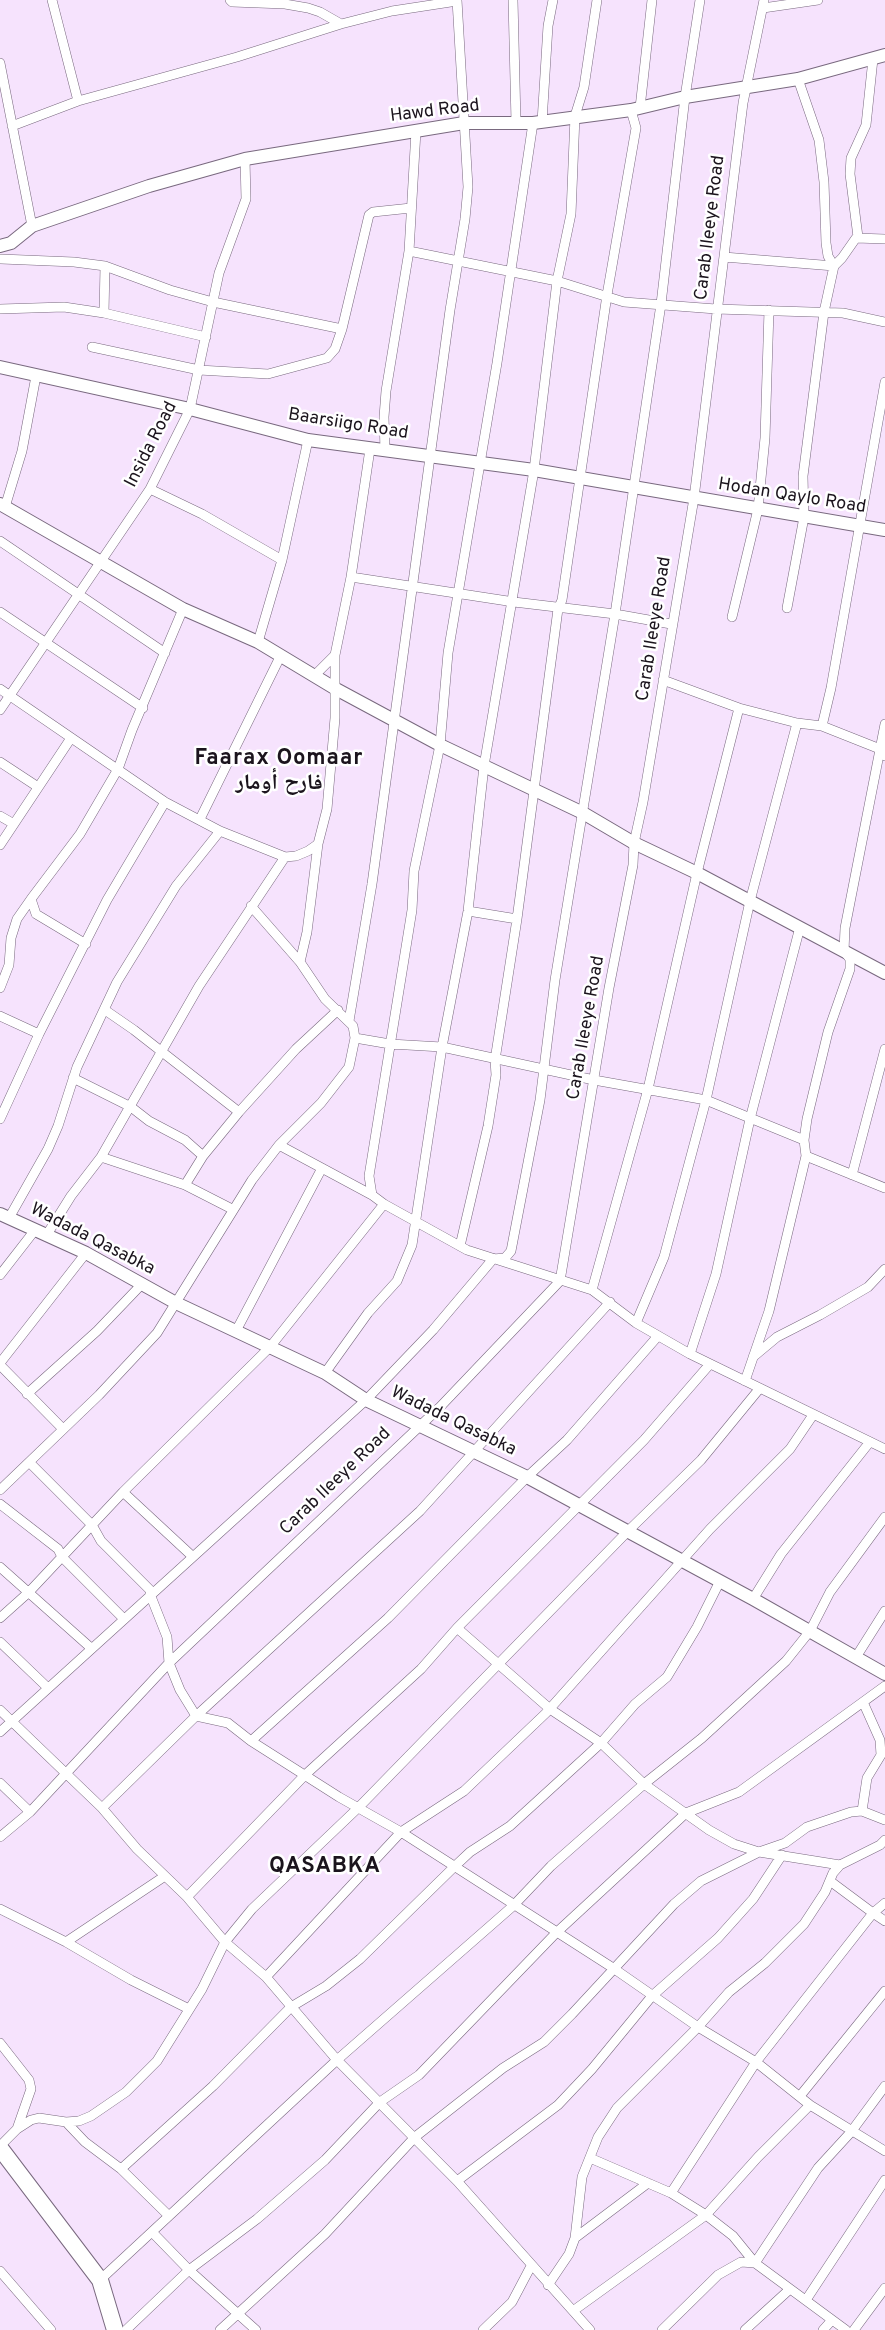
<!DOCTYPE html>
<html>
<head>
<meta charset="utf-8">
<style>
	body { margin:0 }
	canvas { display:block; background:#f6e3fd }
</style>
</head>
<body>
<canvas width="885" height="2330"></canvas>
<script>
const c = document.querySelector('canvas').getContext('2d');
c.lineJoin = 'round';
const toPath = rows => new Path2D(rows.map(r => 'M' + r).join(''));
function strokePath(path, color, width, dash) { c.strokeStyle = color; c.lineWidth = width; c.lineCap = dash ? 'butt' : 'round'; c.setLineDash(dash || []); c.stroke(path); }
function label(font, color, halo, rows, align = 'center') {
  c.font = font + ' Overpass,"Noto Naskh Arabic",sans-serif'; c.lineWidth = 5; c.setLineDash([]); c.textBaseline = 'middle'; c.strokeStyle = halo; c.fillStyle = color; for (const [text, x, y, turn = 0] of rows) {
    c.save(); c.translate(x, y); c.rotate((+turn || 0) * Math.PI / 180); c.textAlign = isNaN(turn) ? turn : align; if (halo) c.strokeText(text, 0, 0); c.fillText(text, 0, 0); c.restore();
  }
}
const street = toPath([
	[52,0,78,101],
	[230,0,232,2,285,4,308,8,320,12,341,24],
	[513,0,516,122],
	[763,8,818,0],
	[0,63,32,226],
	[798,79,819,140,824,182,826,243,828,256,834,266],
	[640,108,652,0],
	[542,122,548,26,553,0],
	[12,126,78,101,237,57,341,24,392,11,457,1],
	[858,237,850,174,851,158,866,125,873,59],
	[409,251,557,281,624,302,716,309,843,313,885,322],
	[724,257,834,266],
	[1,259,74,262,105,266,170,290,213,302,342,329],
	[0,309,64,307,104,313,206,337],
	[104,313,105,266],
	[92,347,199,370,268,374,327,358,335,349,342,329,369,215,373,212,411,208],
	[385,451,384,417,386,391,409,251,416,131],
	[150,489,202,514,282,560],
	[5,507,22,451,36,376],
	[0,541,165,653],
	[351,577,514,602,615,614,671,624],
	[787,608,804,517,803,476,824,312,834,266,842,258,856,238,885,239],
	[0,612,143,708],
	[732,617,758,509,765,438,769,310],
	[258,642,282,560,308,440],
	[314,676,335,655],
	[663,680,739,708,797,723,822,726,880,749,885,756],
	[0,689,165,802,220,831,285,857,296,856,308,851,318,844,327,809,335,718,335,655,351,577,370,449],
	[0,710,150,489,190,409,219,273,246,199,245,159],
	[822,726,831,688,885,382],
	[0,762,38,787],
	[0,816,14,824],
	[200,819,280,657],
	[0,845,71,738],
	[468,911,517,919],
	[86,944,36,914,31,899,80,834,118,769,132,730,183,609],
	[300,962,307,932,318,844],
	[0,988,9,965,11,938,17,919,31,899],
	[105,1010,134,1030,239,1112],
	[0,1016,39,1034],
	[349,1021,372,884,450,310,465,219,468,187,457,0],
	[355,1038,390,1044,442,1047,594,1080,706,1100,804,1140],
	[73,1078,131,1107,149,1121,185,1140,203,1156],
	[0,1119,39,1034,107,900,165,802],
	[279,1145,372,1195,384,1204,467,1250,592,1290,636,1323,690,1354,885,1449],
	[806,1156,885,1188],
	[101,1157,185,1185,232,1209],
	[852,1175,885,1049],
	[185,1185,203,1156,239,1112,296,1049,338,1010],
	[372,1195,369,1176,412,910,414,871,440,745,448,653,497,363,533,123],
	[9,1218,48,1149,58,1126,77,1067,117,982,176,886,220,831],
	[46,1236,71,1196,101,1157,199,986,285,857],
	[460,1246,488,1126,496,1075,495,1060,517,919,558,609,562,600,607,295,636,128,631,110],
	[0,1275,35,1230],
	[592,1290,648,1089,697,873,739,708],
	[636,1323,664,1257,706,1100,750,901,797,723],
	[236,1331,322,1168],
	[690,1354,716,1274,750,1119,800,927],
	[753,1357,777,1337,820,1315,868,1287,885,1269],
	[0,1363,86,1253],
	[0,1365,63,1429],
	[325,1373,368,1313,397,1281,412,1245,442,1047,468,911,484,766,534,470,557,281,571,214,575,116,584,87,597,0],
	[745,1381,769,1311,806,1156,804,1140,807,1119,828,1032,850,969,850,959,844,951,845,928,885,724],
	[27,1394,97,1331,142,1284],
	[30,1463,92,1525,101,1541,152,1592],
	[0,1490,99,1395,157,1333,252,1180,279,1145,321,1103,349,1067,355,1038,353,1026,325,999,300,962,251,906],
	[123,1492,192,1556],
	[0,1504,58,1549,62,1557,124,1619],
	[0,1567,91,1648],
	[150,1594,167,1637,169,1663,180,1690,196,1716,228,1723,251,1741,339,1797,401,1832,613,1968,698,2027,756,2062,810,2105,885,2151],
	[753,1599,781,1554,869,1443],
	[0,1618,29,1592,123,1492,270,1347,384,1204],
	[457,1628,550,1709,601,1743,644,1784,709,1830,734,1844,759,1852,785,1843,807,1827,851,1812,862,1811,885,1820],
	[0,1642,48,1688],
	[856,1657,885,1611],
	[0,1710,102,1808,137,1849,187,1897,225,1942,266,1977,337,2060,457,2181,590,2330],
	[0,1732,366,1400,433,1330,493,1259,505,1258,511,1251,540,1100,555,980,615,614,661,304,685,97,700,0],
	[251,1741,388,1618,527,1477,567,1440,658,1336],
	[0,1783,30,1812],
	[102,1808,196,1716,420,1511,610,1302],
	[862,1811,867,1778,881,1755,880,1740,863,1702],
	[0,1837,30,1812,169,1663,440,1407,560,1281,609,988,633,865,634,843,643,802,694,498,743,103,764,0],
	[830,1881,873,1913,885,1903],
	[187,1897,305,1775,421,1669,457,1628,644,1440,710,1364],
	[0,1909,66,1942,131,1980,189,2009],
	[66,1942,165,1876],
	[266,1977,401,1832,464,1791,546,1713,710,1529,790,1449,813,1415],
	[0,2043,29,2080,31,2089,17,2129],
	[800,2096,885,1991],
	[66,2122,85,2142,121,2169,169,2216],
	[0,2146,17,2129,31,2120,39,2118,66,2122,79,2121,91,2116,126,2092,157,2061,202,1989,225,1942,252,1909,359,1807,628,1531,701,1460,760,1388],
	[590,2158,671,2193,706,2215,733,2236,755,2263,846,2330],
	[121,2169,213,2086,291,2007,326,1986,360,1959,454,1867,470,1852,510,1826,601,1743,635,1704,667,1677,697,1627,720,1581],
	[457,2181,558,2105,592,2069,652,1996,718,1938,753,1899,782,1855],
	[671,2193,756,2062,873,1913,885,1921],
	[152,2232,189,2270,256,2330],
	[575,2238,648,2183],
	[0,2271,51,2330],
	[100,2280,337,2060,513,1906,551,1866,644,1784,702,1738,786,1661,810,1631,830,1592,885,1517],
	[548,2285,569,2254,575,2238,582,2177,598,2137,617,2108,698,2027,729,1992,765,1963,804,1924,825,1892,833,1873,840,1865,880,1845,885,1840],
	[806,2300,885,2180],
	[573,2311,706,2215,758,2157,810,2105],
	[126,2330,189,2270,257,2219,325,2160,380,2102,419,2075,556,1933,686,1813,739,1792,885,1686],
	[220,2330,325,2234,415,2137,503,2068,544,2042,572,2014,674,1904,701,1881,759,1852,840,1865],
	[483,2330,512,2302,531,2266],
	[662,2330,718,2275,741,2262,755,2263,818,2168,851,2132,885,2086],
	[745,2330,790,2289],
	[823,2330,832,2320],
	[854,2330,885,2288]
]);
const secondary = toPath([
	[0,246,11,243,32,226,149,186,245,159,464,123,533,123,631,110,685,97,798,79,885,55],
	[0,367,190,409,308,440,534,470,885,530],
	[0,504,183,609,258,642,336,689,440,745,583,813,634,843,697,873,885,973],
	[0,1214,86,1253,176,1303,325,1373,366,1400,527,1477,753,1599,885,1674]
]);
const highway = toPath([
	[0,2148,100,2280,115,2330]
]);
const streetNames = [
	["Hawd Road",435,112,-7],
	["Carab Ileeye Road",711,228,-83],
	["Baarsiigo Road",348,425,9],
	["Insida Road",152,445,-63],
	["Hodan Qaylo Road",792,497,9],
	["Carab Ileeye Road",655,629,-81],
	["Carab Ileeye Road",587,1028,-80],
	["Wadada Qasabka",92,1240,27],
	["Wadada Qasabka",453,1422,26],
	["Carab Ileeye Road",336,1482,-44]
];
const districtNames = [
	["Faarax Oomaar",279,760],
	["فارح أومار",279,785],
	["QASABKA",325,1868]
];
strokePath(street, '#79697f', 10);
strokePath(secondary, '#79697f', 14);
strokePath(highway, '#79697f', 18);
strokePath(street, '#fff', 9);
strokePath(secondary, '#fff', 12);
strokePath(highway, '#fff', 16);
label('18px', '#1b141d', '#fff', streetNames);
c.letterSpacing = '1px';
label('bold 22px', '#1b141d', '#fff', districtNames);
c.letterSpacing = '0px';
</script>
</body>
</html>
